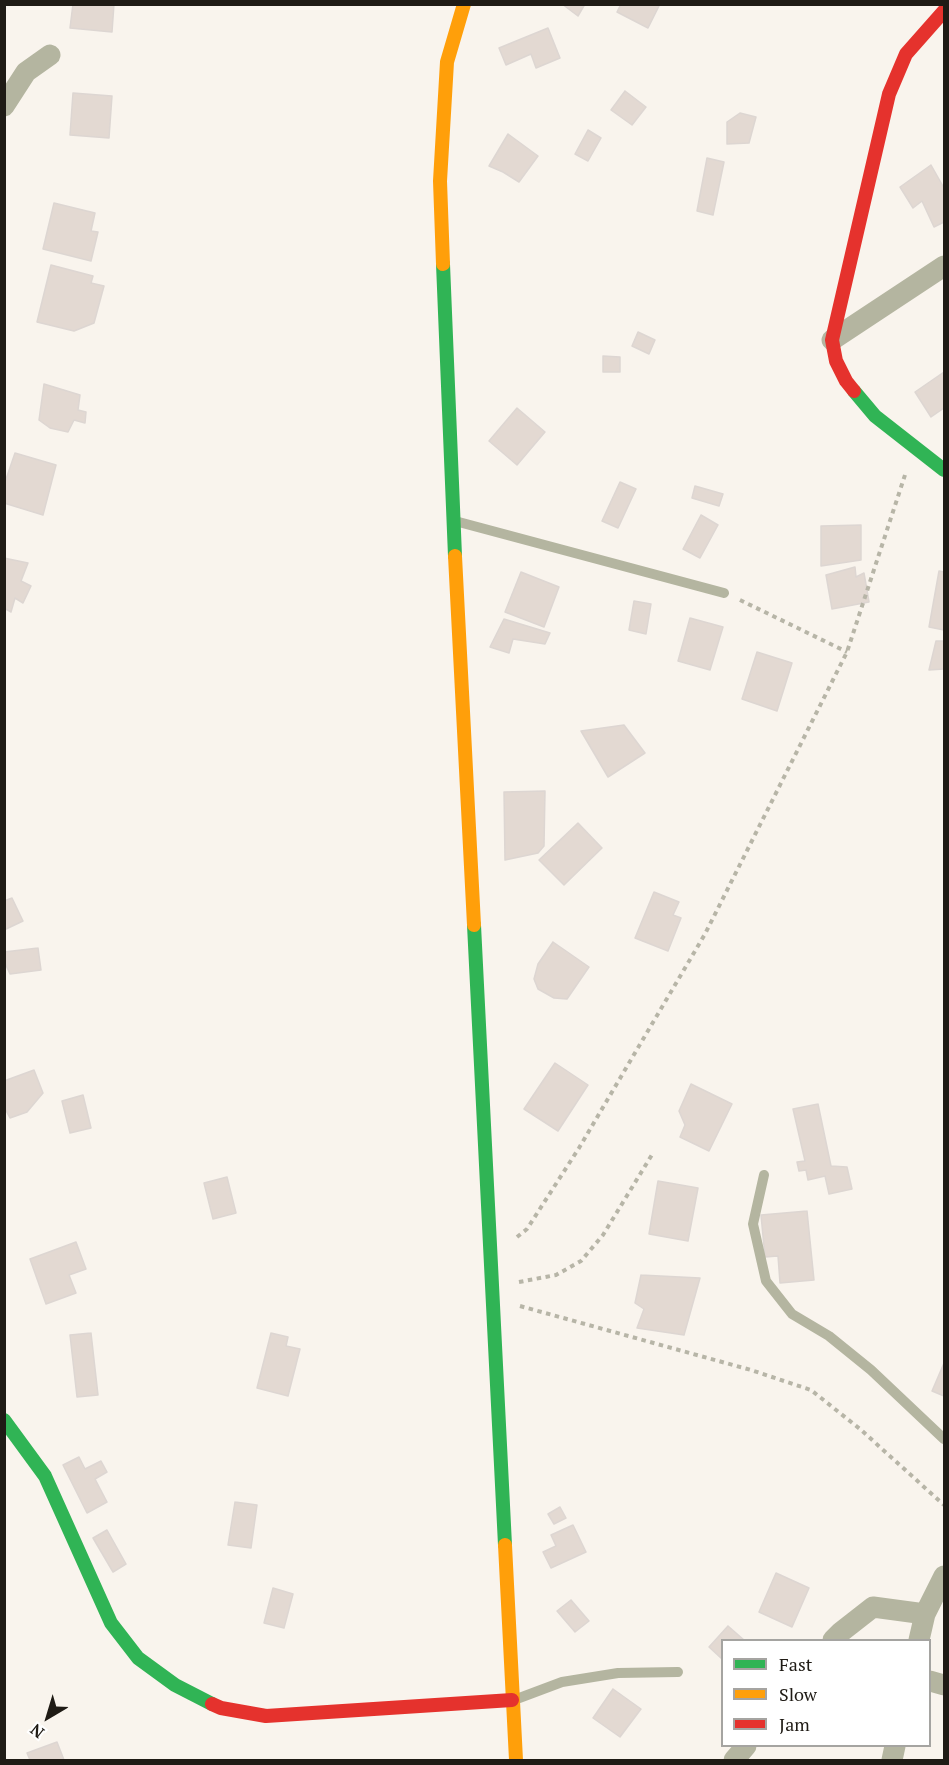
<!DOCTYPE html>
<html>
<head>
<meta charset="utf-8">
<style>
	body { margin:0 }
	#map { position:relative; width:949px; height:1765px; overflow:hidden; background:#f9f4ed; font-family:"PT Serif",serif }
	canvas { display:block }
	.frame { position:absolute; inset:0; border:6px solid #1f1b15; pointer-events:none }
	.legend { position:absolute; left:721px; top:1639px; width:210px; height:108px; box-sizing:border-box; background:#fff; border:2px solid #a5a4a1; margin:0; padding:8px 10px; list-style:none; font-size:18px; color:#1f1b15 }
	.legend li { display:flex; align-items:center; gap:12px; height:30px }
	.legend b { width:30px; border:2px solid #a5a4a1 }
	.north { position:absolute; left:18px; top:1687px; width:60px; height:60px; -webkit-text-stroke:4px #fff; paint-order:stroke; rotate:218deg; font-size:16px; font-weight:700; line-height:24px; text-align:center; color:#1f1b15 }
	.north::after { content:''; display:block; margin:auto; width:21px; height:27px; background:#1f1b15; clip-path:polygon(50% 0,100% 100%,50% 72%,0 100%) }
</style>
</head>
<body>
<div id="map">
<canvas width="949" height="1765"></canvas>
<div class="frame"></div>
<ul class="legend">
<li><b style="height:8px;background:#30b455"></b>Fast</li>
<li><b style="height:8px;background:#ff9f0a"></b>Slow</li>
<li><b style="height:8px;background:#e5322d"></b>Jam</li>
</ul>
<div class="north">N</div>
</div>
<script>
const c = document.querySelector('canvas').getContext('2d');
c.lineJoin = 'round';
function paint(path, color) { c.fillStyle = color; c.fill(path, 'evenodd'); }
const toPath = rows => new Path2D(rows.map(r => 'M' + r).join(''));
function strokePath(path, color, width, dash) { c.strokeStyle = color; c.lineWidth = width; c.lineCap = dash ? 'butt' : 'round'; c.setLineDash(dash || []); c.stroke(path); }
const building = toPath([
	[73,4,114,4,112,32,70,28,73,4],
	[562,4,585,4,578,16,562,4],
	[621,4,660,4,648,28,617,12,621,4],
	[548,28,560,58,536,68,531,54,506,65,499,48,548,28],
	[625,91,646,107,632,125,611,110,625,91],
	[73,93,112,96,109,138,70,135,73,93],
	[740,113,756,117,749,143,727,144,727,122,740,113],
	[588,130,601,138,588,161,575,154,588,130],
	[508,134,538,156,519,182,503,172,489,166,508,134],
	[707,158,724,162,713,215,697,211,707,158],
	[931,165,944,188,944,222,934,227,922,201,913,208,900,187,931,165],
	[54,203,95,213,91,231,98,232,91,261,43,249,54,203],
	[51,265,93,276,91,283,104,286,94,323,74,331,37,322,51,265],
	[638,332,655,340,649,354,632,346,638,332],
	[603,356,620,357,620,372,603,372,603,356],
	[944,372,944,408,931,417,915,392,944,372],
	[44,384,80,395,78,410,86,412,85,423,74,420,68,432,50,428,39,420,44,384],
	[517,408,545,432,517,465,489,441,517,408],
	[15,453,56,465,43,515,4,503,4,485,15,453],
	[620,482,636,489,618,528,602,521,620,482],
	[695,486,723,494,719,506,692,498,695,486],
	[701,515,718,525,700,558,683,549,701,515],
	[861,525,861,560,821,566,821,526,861,525],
	[4,558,28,563,21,581,31,586,23,603,15,598,11,612,4,608,4,558],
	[855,567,856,577,864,573,869,602,832,609,826,575,855,567],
	[939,571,944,572,944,630,929,627,939,571],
	[521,572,559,587,544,627,505,612,521,572],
	[634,601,651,604,646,634,629,630,634,601],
	[690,618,723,627,710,670,678,661,690,618],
	[504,619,550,633,545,644,513,639,509,653,490,647,504,619],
	[936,641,944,641,944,669,929,670,936,641],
	[757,652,792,663,777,711,742,699,757,652],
	[624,725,645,753,608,777,581,731,624,725],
	[545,791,544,846,538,853,505,860,504,792,545,791],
	[578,823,602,848,564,885,539,860,578,823],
	[654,892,679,902,673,915,681,918,668,951,635,938,654,892],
	[12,898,23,921,4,930,4,901,12,898],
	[553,942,589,967,567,999,554,998,538,989,534,979,538,964,553,942],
	[38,948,41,970,10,974,4,961,4,952,38,948],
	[555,1063,588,1085,558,1131,524,1109,555,1063],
	[34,1070,43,1093,27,1112,10,1118,4,1107,4,1081,34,1070],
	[691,1084,732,1104,709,1151,680,1137,685,1125,679,1111,691,1084],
	[83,1095,91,1128,70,1133,62,1101,83,1095],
	[818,1104,831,1166,847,1167,852,1189,829,1194,825,1176,808,1180,806,1170,799,1171,797,1162,805,1161,793,1109,818,1104],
	[227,1177,236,1213,213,1219,204,1183,227,1177],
	[658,1181,698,1188,688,1241,649,1234,658,1181],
	[807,1211,814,1280,780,1283,778,1256,765,1257,761,1215,807,1211],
	[76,1242,86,1269,69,1275,76,1293,46,1304,30,1259,76,1242],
	[641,1275,700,1278,684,1335,637,1328,644,1309,635,1303,641,1275],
	[91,1333,98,1395,77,1397,70,1335,91,1333],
	[271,1333,288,1337,286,1346,300,1349,288,1396,257,1388,271,1333],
	[944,1363,944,1396,932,1391,944,1363],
	[79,1457,85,1469,101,1461,107,1472,95,1479,107,1502,87,1513,63,1465,79,1457],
	[235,1502,257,1505,251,1548,228,1545,235,1502],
	[560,1507,566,1518,554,1524,548,1514,560,1507],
	[573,1525,586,1552,551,1568,543,1552,556,1546,551,1535,573,1525],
	[107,1530,126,1564,113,1572,93,1538,107,1530],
	[776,1573,809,1588,792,1627,759,1612,776,1573],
	[273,1588,293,1594,284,1628,264,1623,273,1588],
	[571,1600,589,1621,575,1632,557,1611,571,1600],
	[728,1626,744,1640,722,1640,722,1659,709,1647,728,1626],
	[613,1689,641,1709,620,1737,593,1718,613,1689],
	[57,1742,64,1760,30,1760,27,1753,57,1742]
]);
const path = toPath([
	[740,600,847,652],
	[517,1237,527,1229,579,1148,705,934,847,652,905,475],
	[519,1282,556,1275,581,1261,603,1235,653,1153],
	[520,1306,751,1370,811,1390,860,1429,944,1505]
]);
const lane = toPath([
	[455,521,724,593],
	[764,1175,753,1224,766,1281,792,1314,829,1336,871,1370,944,1439],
	[514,1700,562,1682,618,1673,678,1672]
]);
const street = toPath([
	[4,106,26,72,50,55],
	[832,340,944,266],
	[833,1640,841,1632,873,1607,925,1614],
	[919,1640,925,1614,944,1576],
	[930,1681,944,1685],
	[734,1760,746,1746],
	[892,1760,895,1746]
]);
const fast = toPath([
	[443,264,455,556],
	[854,391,875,416,944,470],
	[474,925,505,1545],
	[4,1420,45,1476,111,1623,138,1658,175,1685,212,1704]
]);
const slow = toPath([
	[443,264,440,181,447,62,464,4],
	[455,556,474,925],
	[505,1545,516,1760]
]);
const jam = toPath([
	[854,391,846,381,836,361,832,340,889,94,906,54,944,11],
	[212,1704,221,1708,266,1716,512,1700]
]);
paint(building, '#e3d9d2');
strokePath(building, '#ddd6d2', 1.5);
strokePath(path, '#b7b5a7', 4, [4.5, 4.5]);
strokePath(lane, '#b4b5a0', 10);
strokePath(street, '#b4b5a0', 21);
strokePath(fast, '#30b455', 14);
strokePath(slow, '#ff9f0a', 14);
strokePath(jam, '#e5322d', 14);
</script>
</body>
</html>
